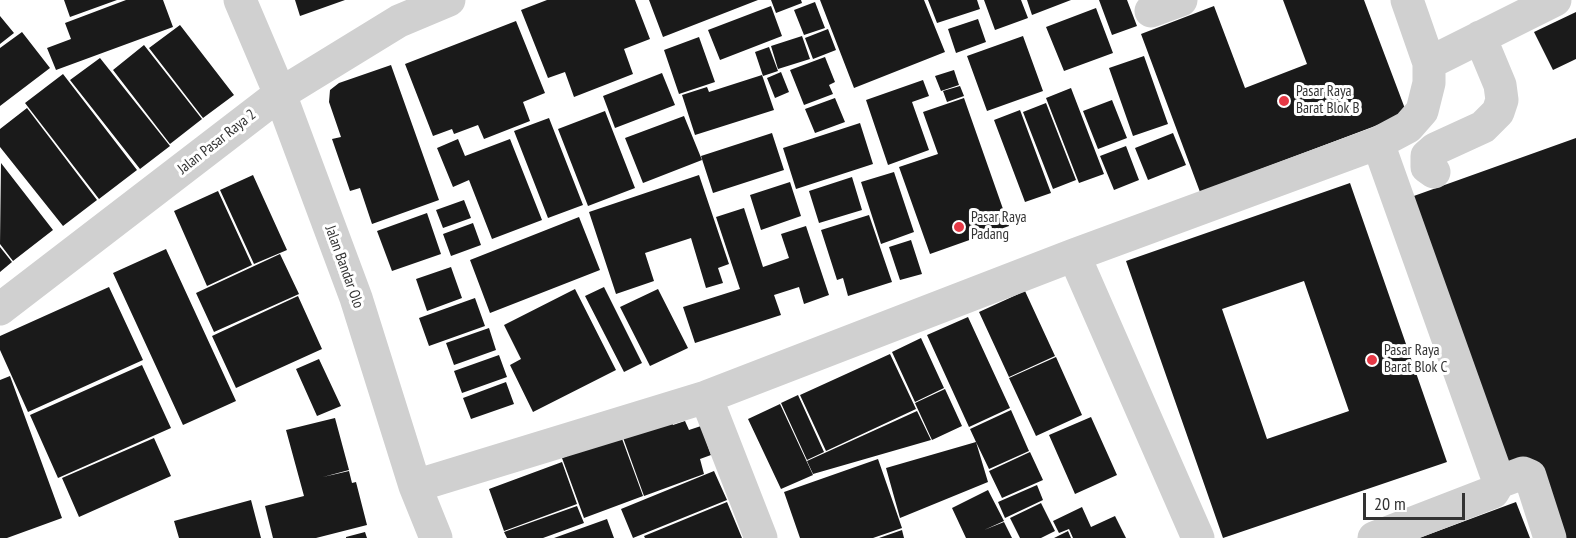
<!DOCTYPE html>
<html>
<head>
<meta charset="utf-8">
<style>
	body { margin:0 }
	#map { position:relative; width:1576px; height:538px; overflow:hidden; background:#fff; font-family:"PT Sans Narrow",sans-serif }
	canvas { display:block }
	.scale { position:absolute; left:1363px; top:493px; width:102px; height:27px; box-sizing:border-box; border:3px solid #333; border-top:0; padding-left:8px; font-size:18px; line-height:21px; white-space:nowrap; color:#333; -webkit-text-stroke:4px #fff; paint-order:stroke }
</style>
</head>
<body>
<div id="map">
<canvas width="1576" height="538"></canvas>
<div class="scale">20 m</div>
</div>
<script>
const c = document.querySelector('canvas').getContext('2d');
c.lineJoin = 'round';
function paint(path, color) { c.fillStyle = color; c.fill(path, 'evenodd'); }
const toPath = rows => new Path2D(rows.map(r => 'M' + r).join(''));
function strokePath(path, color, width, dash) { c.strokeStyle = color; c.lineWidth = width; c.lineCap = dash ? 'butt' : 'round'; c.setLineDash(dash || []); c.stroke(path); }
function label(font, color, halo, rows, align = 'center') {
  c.font = font + ' "PT Sans Narrow",sans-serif'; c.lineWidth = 6; c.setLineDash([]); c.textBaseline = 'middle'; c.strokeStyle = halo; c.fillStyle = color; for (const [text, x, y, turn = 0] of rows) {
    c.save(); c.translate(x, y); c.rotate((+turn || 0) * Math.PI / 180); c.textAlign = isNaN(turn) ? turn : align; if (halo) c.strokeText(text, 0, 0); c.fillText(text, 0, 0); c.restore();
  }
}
const building = toPath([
	[64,0,117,0,70,17],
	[126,0,163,0,173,27,56,70,47,48,71,39,65,23],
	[295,0,345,0,300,16],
	[547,0,635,0,650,39,624,49,633,74,574,97,565,72,548,78,521,10],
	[649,0,758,0,663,37],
	[771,0,801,0,802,3,776,13],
	[820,0,924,0,945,52,854,88],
	[928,0,977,0,980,9,937,23],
	[984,0,1021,0,1028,18,995,30],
	[1027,0,1071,0,1032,15],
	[1099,0,1127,0,1137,26,1112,35],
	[1283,0,1364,0,1407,114,1200,192,1141,34,1214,6,1245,88,1307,64],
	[815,2,825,28,804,35,794,10],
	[771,6,782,36,720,60,708,30],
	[1096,8,1113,53,1064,71,1046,27],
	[1576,12,1576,59,1553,70,1534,32],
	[0,16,14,33,0,44],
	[978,19,986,42,956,53,948,29],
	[516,21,545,93,523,102,530,121,484,139,478,125,454,134,452,129,433,136,405,64],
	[180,25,234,95,203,118,149,48],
	[828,29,836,50,813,59,805,38],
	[22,32,50,68,0,106,0,48],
	[802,36,810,59,778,69,771,46],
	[1023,36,1043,91,987,111,967,56],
	[699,37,715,82,679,94,664,50],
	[144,45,202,119,170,144,113,70],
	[769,47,778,71,763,76,755,52],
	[1144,56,1168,124,1133,136,1109,68],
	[825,57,835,82,829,85,833,94,804,105,790,70],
	[100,58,170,146,140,169,70,80],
	[391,65,439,200,372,224,360,188,350,191,332,139,341,137,329,102,330,90,339,83],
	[954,70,959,85,941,91,935,76],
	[781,72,789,92,775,98,767,78],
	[662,73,675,105,615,128,603,96],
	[63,74,137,170,99,199,25,103],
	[762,75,774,110,695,135,682,95,707,87,709,92],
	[923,80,929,96,912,102,929,150,888,165,866,100],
	[960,86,964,96,947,102,943,91],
	[1071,88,1104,174,1079,183,1046,98],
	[835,98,845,122,815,133,805,109],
	[964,98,1009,226,930,254,899,167,938,154,923,112],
	[1112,100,1127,138,1098,149,1083,111],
	[1046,103,1076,180,1053,189,1023,112],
	[27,108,97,200,63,226,0,147,0,129],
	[1020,110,1051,193,1025,202,994,120],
	[605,111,635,188,588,206,558,129],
	[684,116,702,160,643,183,625,138],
	[549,118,583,205,548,218,514,131],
	[860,123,873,164,796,189,783,148],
	[772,133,784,170,713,193,701,156],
	[1173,133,1186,165,1148,180,1135,148],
	[1576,138,1576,538,1559,538,1509,470,1411,197],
	[458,139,465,156,510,139,542,220,492,239,469,180,453,187,437,148],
	[1126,146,1139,180,1114,190,1100,156],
	[1,163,53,230,13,261,0,244],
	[894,172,914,232,881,244,861,182],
	[253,175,287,250,254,264,220,190],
	[699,175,729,264,718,268,723,283,706,288,691,238,645,253,654,281,616,294,589,212],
	[852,177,862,210,819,223,809,191],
	[790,182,801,216,761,230,750,195],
	[1350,183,1447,462,1223,538,1126,261],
	[1304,281,1349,411,1267,439,1222,309],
	[218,191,252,265,207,286,174,211],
	[464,200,471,218,443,228,436,210],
	[744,208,763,267,789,258,781,234,806,226,829,295,804,304,799,287,774,295,781,315,695,343,683,307,740,289,716,217],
	[427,213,441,254,392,271,377,231],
	[869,215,892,282,848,296,843,278,837,280,821,230],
	[579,217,600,270,490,313,470,260],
	[473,223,481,245,451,256,443,234],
	[911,240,922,274,900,280,889,247],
	[0,247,12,262,0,272],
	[166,249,236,401,183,425,113,273],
	[280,254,299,294,214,332,196,293],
	[451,267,462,298,427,311,416,279],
	[109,287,143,360,28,412,0,350,0,336],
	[604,287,642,363,624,372,585,296],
	[575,289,616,370,533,412,510,365,521,359,504,325],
	[658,289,688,348,650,366,620,307],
	[1025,291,1055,356,1009,377,979,312],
	[298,296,322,349,236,388,212,336],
	[475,298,485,326,429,346,419,318],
	[968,317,1010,408,969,427,927,335],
	[489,328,496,350,454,365,446,343],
	[921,338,944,388,915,402,892,352],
	[890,354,916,409,826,451,800,395],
	[499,355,507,377,462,393,454,371],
	[1056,357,1082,415,1036,436,1009,378],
	[319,359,341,406,317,416,296,369],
	[142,365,171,428,58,478,30,415],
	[10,376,62,518,7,538,0,538,0,380],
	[506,382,514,404,471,419,463,398],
	[945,389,962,426,932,440,915,403],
	[798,395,824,452,807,460,781,403],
	[780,404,813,475,781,489,748,419],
	[1011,410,1029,451,989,469,976,442,988,482,900,518,886,468,976,442,970,429],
	[917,411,931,440,813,474,807,461],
	[668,413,673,425,685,421,689,430,701,426,711,455,700,459,704,474,644,496,621,432],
	[1091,417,1117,475,1075,494,1049,435],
	[335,418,349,470,323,477,349,471,352,483,356,482,367,525,316,538,273,538,265,506,304,496,286,430],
	[621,436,643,496,584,518,562,458],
	[154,438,171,476,79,517,62,478],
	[1030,452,1043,480,1002,498,989,471],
	[878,459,902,528,873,538,800,538,784,492],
	[562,462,577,504,504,531,489,489],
	[714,471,727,500,633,538,621,509],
	[1037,485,1043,500,1005,518,998,502],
	[988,490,1004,521,984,530,1004,522,1012,538,966,538,952,508],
	[251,500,261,538,179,538,174,521],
	[727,502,742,538,645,538,644,536],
	[1516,502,1530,538,1419,538],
	[1041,503,1055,531,1041,538,1020,538,1010,518],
	[577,506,584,523,543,538,507,538,504,532],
	[1082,507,1091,527,1115,516,1126,538,1073,538,1069,529,1059,533,1053,521],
	[607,519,614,538,554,538],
	[902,530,904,538,879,538],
	[1068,531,1071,538,1054,538],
	[365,532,367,538,346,538,346,537]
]);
const minor = toPath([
	[240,0,280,94,356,298,415,486,436,538],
	[1151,11,1181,0],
	[1429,63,1555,0],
	[1434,172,1427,167,1427,156,1435,149,1483,127,1498,112,1502,100,1500,85,1480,37],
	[1074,255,1198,538],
	[0,309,280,94,399,21,449,0],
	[706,397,761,538],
	[1499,482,1523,473,1530,476,1550,538],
	[415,486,706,397,1074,255,1378,143,1408,127,1422,111,1429,83,1429,63,1407,0],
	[1374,538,1493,492,1499,482,1378,143]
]);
const markers = [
	[1284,101,6,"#e63946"],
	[959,227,6,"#e63946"],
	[1372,360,6,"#e63946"]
];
const poiNames = [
	["Pasar Raya",1296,92],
	["Barat Blok B",1296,109],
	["Pasar Raya",971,218],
	["Padang",971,235],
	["Pasar Raya",1384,351],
	["Barat Blok C",1384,368]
];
const streetNames = [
	["Jalan Pasar Raya 2",217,142,-38],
	["Jalan Bandar Olo",344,267,70]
];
paint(building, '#1a1a1a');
strokePath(minor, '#d0d0d0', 33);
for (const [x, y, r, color] of markers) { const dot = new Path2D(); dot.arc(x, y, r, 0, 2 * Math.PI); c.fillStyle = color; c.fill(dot); strokePath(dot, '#fff', 2); }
label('15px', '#333', '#fff', poiNames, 'left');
label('15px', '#333', '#fff', streetNames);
</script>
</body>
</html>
